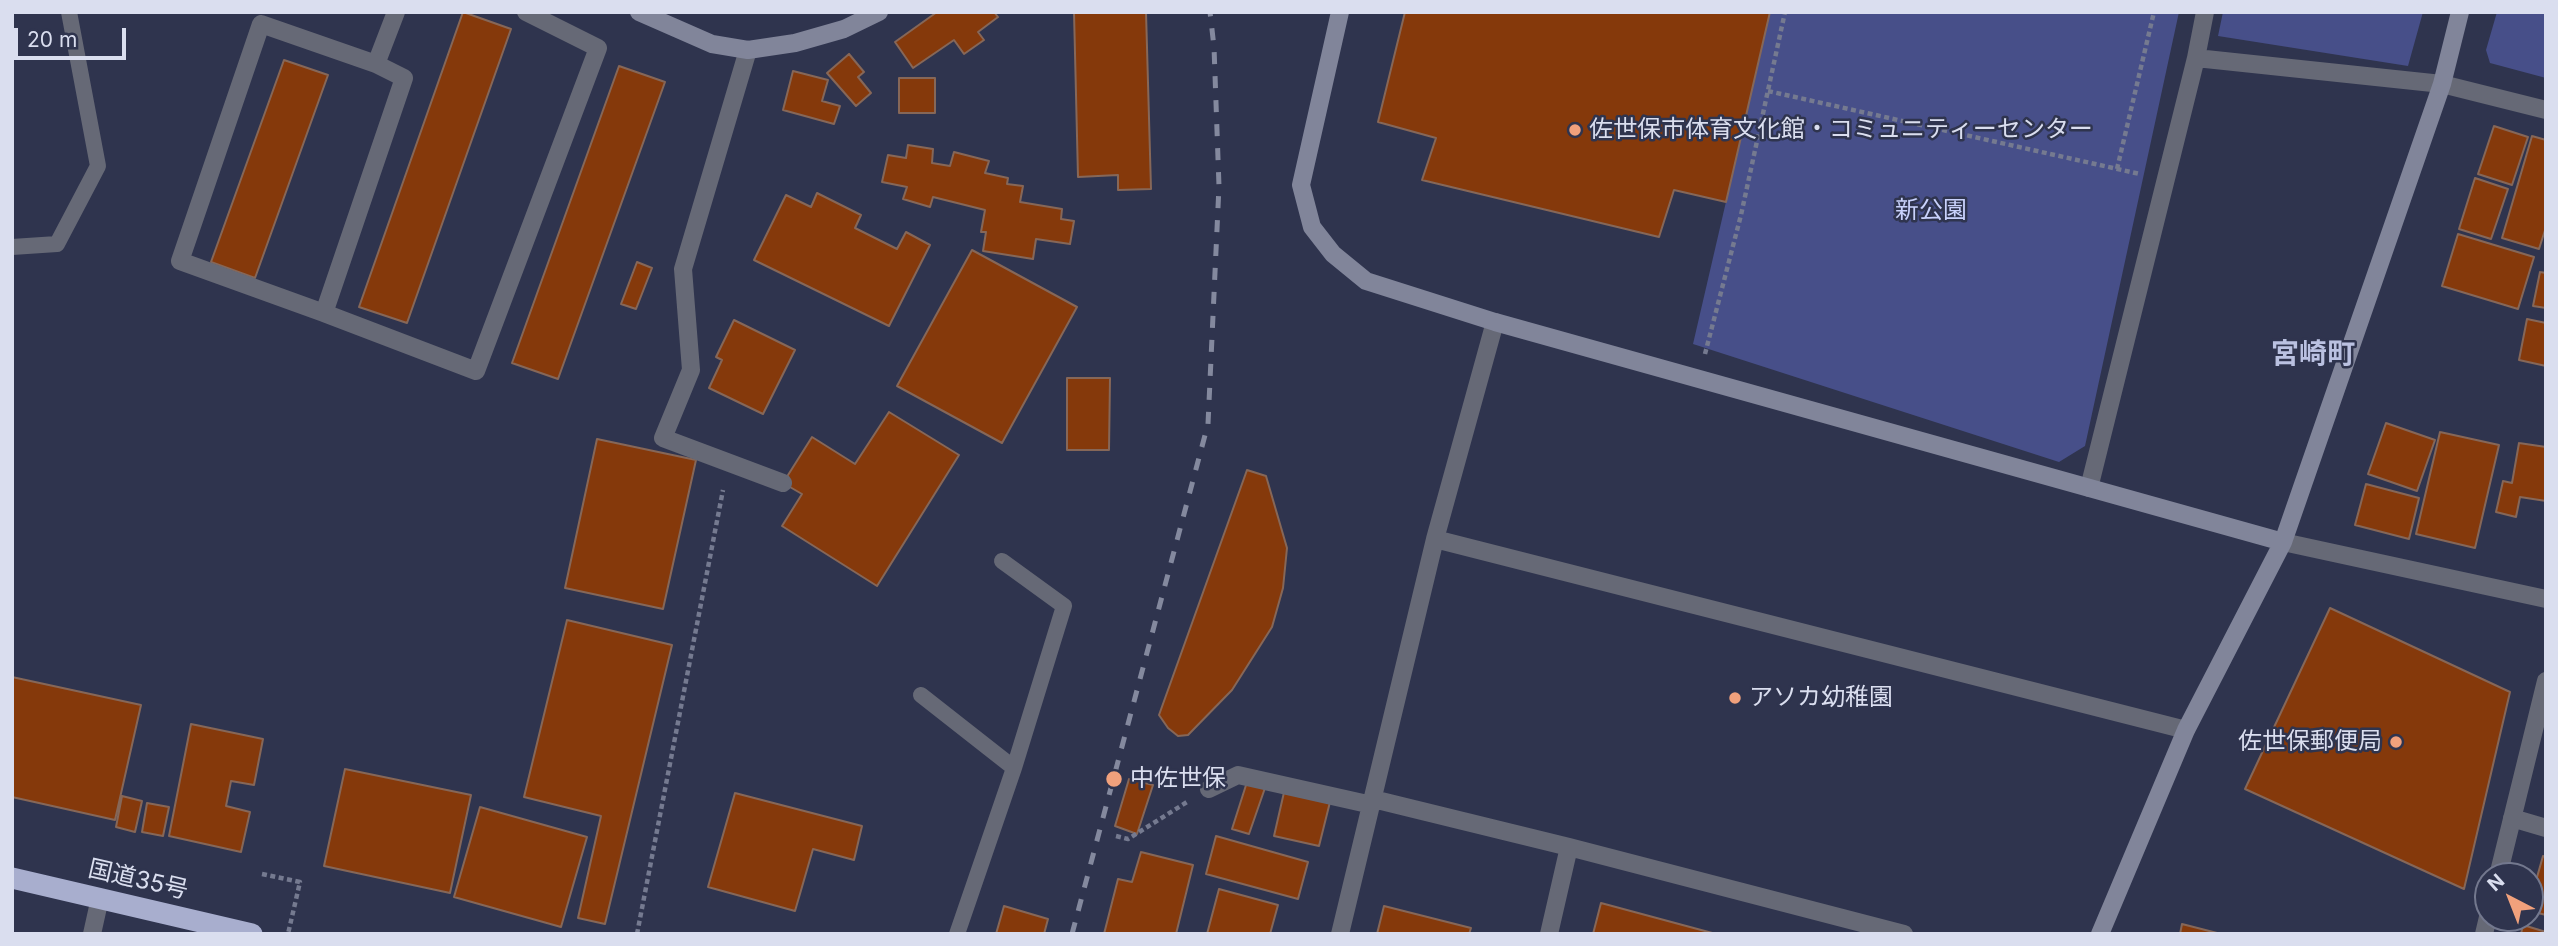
<!DOCTYPE html>
<html>
<head>
<meta charset="utf-8">
<style>
	body { margin:0 }
	#map { position:relative; width:2558px; height:946px; overflow:hidden; background:#2f344e; font-family:Inter,sans-serif }
	canvas { display:block }
	.frame { position:absolute; inset:0; border:14px solid #dadeef; pointer-events:none }
	.north { position:absolute; left:2474px; top:862px; width:70px; height:70px; box-sizing:border-box; background:#2f344e; border:2px solid #73788e; border-radius:50%; rotate:318deg; font-size:19px; font-weight:700; line-height:28px; text-align:center; color:#dadeef }
	.north::after { content:''; display:block; margin:auto; width:24px; height:32px; background:#f1a17c; clip-path:polygon(50% 0,100% 100%,50% 72%,0 100%) }
	.scale { position:absolute; left:14px; top:28px; width:112px; height:32px; box-sizing:border-box; border:4px solid #dadeef; border-top:0; padding-left:9px; font-size:21px; line-height:24px; white-space:nowrap; color:#dadeef; -webkit-text-stroke:5px #2f344e; paint-order:stroke }
</style>
</head>
<body>
<div id="map">
<canvas width="2558" height="946"></canvas>
<div class="frame"></div>
<div class="north">N</div>
<div class="scale">20 m</div>
</div>
<script>
const c = document.querySelector('canvas').getContext('2d');
c.lineJoin = 'round';
function paint(path, color) { c.fillStyle = color; c.fill(path, 'evenodd'); }
const toPath = rows => new Path2D(rows.map(r => 'M' + r).join(''));
function strokePath(path, color, width, dash) { c.strokeStyle = color; c.lineWidth = width; c.lineCap = dash ? 'butt' : 'round'; c.setLineDash(dash || []); c.stroke(path); }
function label(font, color, halo, rows, align = 'center') {
  c.font = font + ' Inter,"Noto Sans JP",sans-serif'; c.lineWidth = 5; c.setLineDash([]); c.textBaseline = 'middle'; c.strokeStyle = halo; c.fillStyle = color; for (const [text, x, y, turn = 0] of rows) {
    c.save(); c.translate(x, y); c.rotate((+turn || 0) * Math.PI / 180); c.textAlign = isNaN(turn) ? turn : align; if (halo) c.strokeText(text, 0, 0); c.fillText(text, 0, 0); c.restore();
  }
}
const green = toPath([
	[1770,12,2179,12,2085,446,2059,462,1693,344],
	[2223,12,2423,12,2408,66,2218,36],
	[2497,12,2546,12,2546,78,2490,63,2486,50]
]);
const building = toPath([
	[463,12,511,29,407,323,359,307,463,12],
	[937,12,994,12,998,17,978,32,984,40,964,54,954,40,913,68,895,42,937,12],
	[1074,12,1146,12,1151,189,1118,190,1118,175,1078,177,1074,12],
	[1405,12,1770,12,1726,202,1674,190,1659,237,1422,180,1436,138,1378,122,1405,12],
	[849,54,864,72,858,77,871,93,856,106,827,73,849,54],
	[284,60,328,75,255,278,211,262,284,60],
	[619,66,665,82,558,379,512,363,619,66],
	[793,71,828,80,822,101,840,106,834,124,783,110,793,71],
	[899,78,935,78,935,113,899,113,899,78],
	[2494,126,2528,137,2512,185,2478,174,2494,126],
	[2532,136,2546,140,2546,227,2539,249,2502,238,2532,136],
	[908,145,933,149,932,163,950,166,954,152,989,161,985,173,1008,178,1007,184,1023,186,1020,202,1062,209,1061,219,1074,221,1070,244,1036,239,1033,259,983,251,986,232,981,232,985,210,933,197,930,207,903,199,907,187,882,182,888,155,906,158,908,145],
	[2475,178,2508,189,2491,239,2459,229,2475,178],
	[817,193,861,215,855,228,897,249,906,232,930,245,889,326,754,260,786,195,811,207,817,193],
	[2458,234,2534,257,2518,309,2442,286,2458,234],
	[972,250,1077,307,1002,443,897,386,972,250],
	[637,262,652,268,636,309,621,304,637,262],
	[2540,272,2546,273,2546,308,2533,306,2540,272],
	[2527,319,2546,323,2546,366,2519,360,2527,319],
	[734,320,795,350,763,414,709,388,722,360,716,357,734,320],
	[1067,378,1110,378,1109,450,1067,450,1067,378],
	[889,412,959,455,877,586,782,526,802,494,783,483,812,437,855,464,889,412],
	[2386,423,2435,440,2417,491,2368,474,2386,423],
	[2440,432,2499,445,2475,548,2416,534,2440,432],
	[597,439,696,460,663,609,565,588,597,439],
	[2519,443,2546,447,2546,501,2520,497,2516,517,2496,512,2503,481,2512,483,2519,443],
	[1247,470,1266,476,1287,548,1283,588,1272,627,1232,690,1188,735,1178,736,1168,728,1159,715,1247,470],
	[2366,484,2419,498,2409,539,2355,525,2366,484],
	[2330,608,2510,692,2464,889,2245,789,2330,608],
	[567,620,672,645,605,924,578,918,601,816,524,797,567,620],
	[12,677,141,705,115,820,12,797,12,677],
	[191,724,263,739,254,785,231,781,226,806,250,812,241,852,169,836,191,724],
	[345,769,471,795,450,893,324,866,345,769],
	[1129,779,1153,785,1137,834,1115,826,1129,779],
	[1247,782,1265,788,1249,834,1232,829,1247,782],
	[1285,788,1331,798,1319,846,1274,836,1285,788],
	[735,793,862,826,854,860,813,849,795,911,708,887,735,793],
	[122,796,142,801,135,832,116,827,122,796],
	[147,803,169,807,163,836,142,832,147,803],
	[480,807,587,837,561,927,454,897,480,807],
	[1216,836,1308,862,1298,899,1206,874,1216,836],
	[1141,852,1193,865,1176,934,1104,934,1118,879,1132,882,1141,852],
	[2543,856,2546,857,2546,915,2530,911,2530,902,2543,856],
	[1219,889,1278,905,1270,934,1207,934,1219,889],
	[1601,903,1716,934,1593,934,1601,903],
	[1004,906,1048,919,1044,934,996,934,1004,906],
	[1384,906,1471,928,1469,934,1377,934,1384,906],
	[2182,924,2221,934,2180,934,2182,924],
	[2523,925,2546,932,2546,934,2521,934,2523,925]
]);
const path = toPath([
	[1768,91,2140,174],
	[2117,169,2154,12],
	[1705,354,1741,215,1785,12],
	[1116,836,1128,839,1187,802],
	[262,874,300,882,288,934],
	[637,934,723,490]
]);
const lane = toPath([
	[12,247,57,244,98,166,69,12],
	[921,695,1014,768],
	[957,934,1014,768,1064,606,1002,561]
]);
const street = toPath([
	[261,24,376,64,404,78,324,313,180,261,261,24],
	[748,50,683,269,691,370,663,438,783,483],
	[2196,58,2442,84,2546,110],
	[376,64,396,12],
	[324,313,476,371,598,48,526,12],
	[2089,488,2196,58,2205,12],
	[1435,539,2186,730],
	[2283,542,2546,599],
	[1209,789,1238,775,1372,805],
	[1373,799,1569,847,1904,934],
	[2512,818,2546,828],
	[2498,876,2546,681],
	[92,934,100,898],
	[1340,934,1435,539,1495,322],
	[1549,934,1569,847],
	[2484,934,2488,917]
]);
const secondary = toPath([
	[639,12,712,44,748,50,795,43,844,29,879,12],
	[1340,12,1301,185,1312,227,1333,254,1366,281,1495,322,2283,542],
	[2100,934,2186,730,2283,542,2442,84,2460,12]
]);
const highway = toPath([
	[12,878,252,934]
]);
const rail = toPath([
	[1072,934,1208,424,1219,186,1214,47,1210,12]
]);
const markers = [
	[1575,130,7,"#f1a17c"],
	[1735,698,7,"#f1a17c"],
	[2396,742,7,"#f1a17c"],
	[1114,779,9,"#f1a17c"]
];
const poiNames = [
	["佐世保市体育文化館・コミュニティーセンター",1589,130],
	["アソカ幼稚園",1749,698],
	["佐世保郵便局",2382,742,"right"],
	["中佐世保",1130,779]
];
const parkNames = [
	["新公園",1931,211]
];
const streetNames = [
	["国道35号",138,880,13]
];
const quarterNames = [
	["宮崎町",2313,355]
];
paint(green, '#474f89');
paint(building, '#85390b');
strokePath(building, '#866758', 2);
strokePath(path, '#757a90', 4.5, [5, 3.5]);
strokePath(lane, '#666976', 16);
strokePath(street, '#666976', 18);
strokePath(secondary, '#81859a', 18);
strokePath(highway, '#a8aece', 21);
strokePath(rail, '#84899e', 5, [12, 12]);
for (const [x, y, r, color] of markers) { const dot = new Path2D(); dot.arc(x, y, r, 0, 2 * Math.PI); c.fillStyle = color; c.fill(dot); strokePath(dot, '#2f344e', 2.5); }
label('24px', '#dadeef', '#2f344e', poiNames, 'left');
label('24px', '#c9d2fc', '#2f344e', parkNames);
label('24px', '#dadeef', '#2f344e', streetNames);
label('bold 28px', '#bac1e1', '#2f344e', quarterNames);
</script>
</body>
</html>
